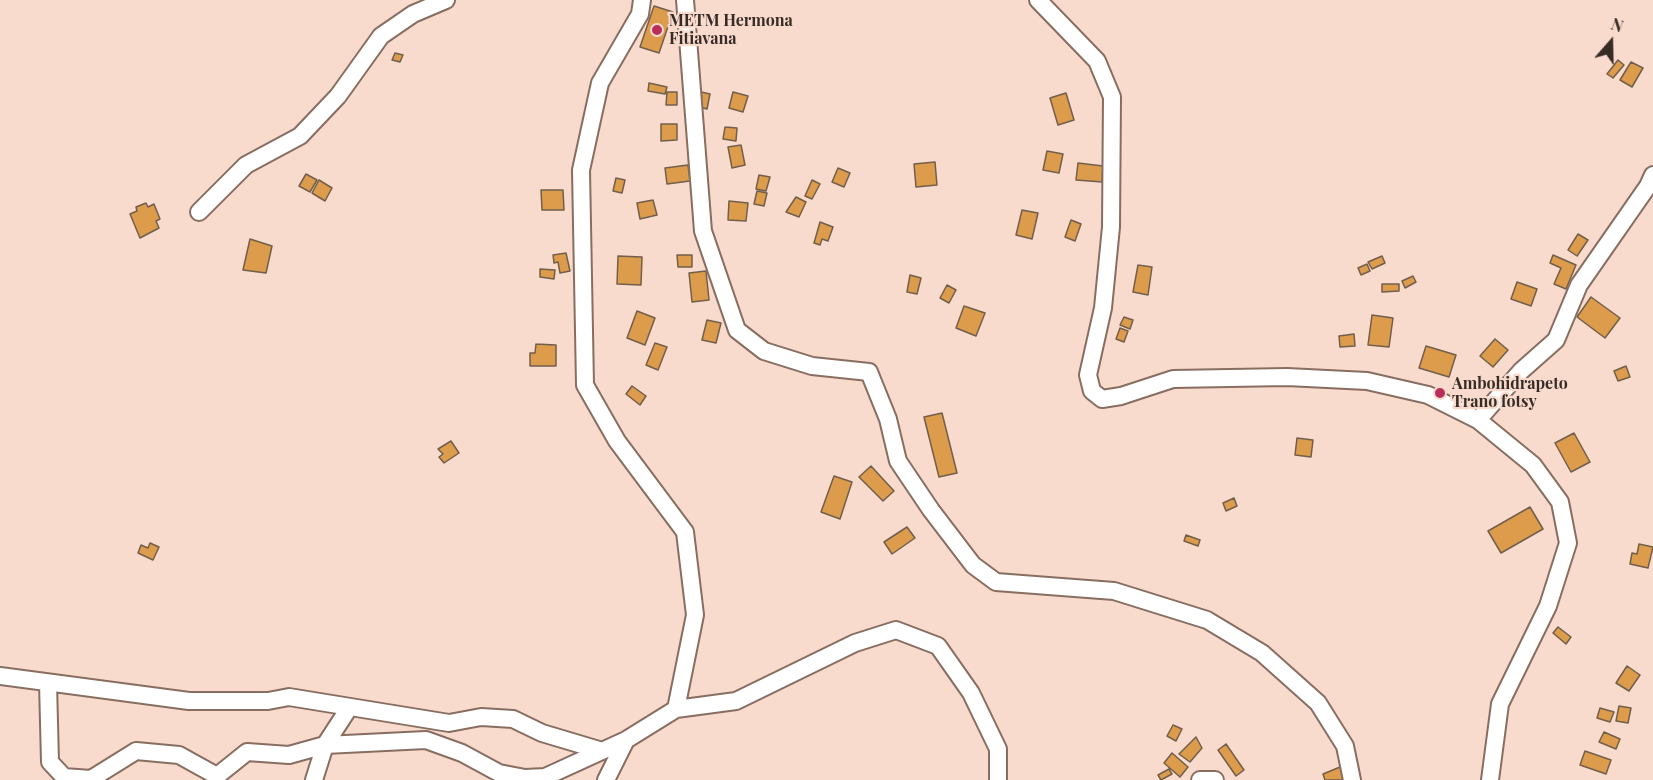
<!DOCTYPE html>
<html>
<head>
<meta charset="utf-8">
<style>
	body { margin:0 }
	#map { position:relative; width:1653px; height:780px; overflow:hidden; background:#f8dbcd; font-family:"Playfair Display",serif }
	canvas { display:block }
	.north { position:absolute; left:1581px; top:12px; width:60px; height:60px; -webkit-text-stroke:4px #f8dbcd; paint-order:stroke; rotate:20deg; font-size:16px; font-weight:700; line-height:24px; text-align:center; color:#372b26 }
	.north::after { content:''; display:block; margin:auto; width:21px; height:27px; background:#372b26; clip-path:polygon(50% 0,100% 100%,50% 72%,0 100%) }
</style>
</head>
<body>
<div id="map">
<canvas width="1653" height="780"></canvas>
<div class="north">N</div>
</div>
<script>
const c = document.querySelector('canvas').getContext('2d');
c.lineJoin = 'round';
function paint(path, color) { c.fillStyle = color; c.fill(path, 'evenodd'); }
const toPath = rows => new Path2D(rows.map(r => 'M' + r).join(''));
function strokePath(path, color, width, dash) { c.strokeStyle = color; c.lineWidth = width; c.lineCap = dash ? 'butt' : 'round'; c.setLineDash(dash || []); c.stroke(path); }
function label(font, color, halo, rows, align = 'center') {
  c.font = font + ' "Playfair Display",serif'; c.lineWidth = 4.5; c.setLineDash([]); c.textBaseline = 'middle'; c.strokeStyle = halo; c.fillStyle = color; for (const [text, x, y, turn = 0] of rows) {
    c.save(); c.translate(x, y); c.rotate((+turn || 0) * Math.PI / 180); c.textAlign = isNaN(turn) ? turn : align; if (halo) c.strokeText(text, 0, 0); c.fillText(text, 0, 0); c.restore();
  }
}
const building = toPath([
	[654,6,673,12,659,53,640,47,654,6],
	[395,53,403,55,400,62,392,60,395,53],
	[1618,60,1624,65,1613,78,1607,74,1618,60],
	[1631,62,1643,68,1632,87,1620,80,1631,62],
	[649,83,667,87,665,94,648,91,649,83],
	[697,91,710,94,707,109,699,107,697,91],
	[667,92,677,92,677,105,666,105,667,92],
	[733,92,748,96,743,112,729,108,733,92],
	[1066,93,1074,120,1058,125,1050,98,1066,93],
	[661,124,677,124,677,140,661,141,661,124],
	[725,127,737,128,736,141,723,139,725,127],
	[741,145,745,165,732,168,728,147,741,145],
	[1047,151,1063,154,1059,173,1043,170,1047,151],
	[935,162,937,185,916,187,914,164,935,162],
	[1078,163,1103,166,1102,182,1076,180,1078,163],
	[688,165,690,181,667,184,665,168,688,165],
	[838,168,850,173,844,187,832,182,838,168],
	[306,174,317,180,310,192,299,186,306,174],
	[759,175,770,177,766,191,756,189,759,175],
	[616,178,625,180,622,193,613,191,616,178],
	[319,180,332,188,325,201,312,193,319,180],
	[812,180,820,184,812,199,805,196,812,180],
	[541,190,563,190,564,210,542,210,541,190],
	[757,191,767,193,764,206,754,204,757,191],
	[796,197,806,202,799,217,786,212,796,197],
	[653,200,657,215,640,219,637,203,653,200],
	[729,201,748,203,746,221,728,220,729,201],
	[146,203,148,207,154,204,160,219,156,221,159,228,140,238,130,214,137,211,136,207,146,203],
	[1022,210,1038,213,1032,239,1016,235,1022,210],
	[1071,220,1081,224,1075,241,1065,237,1071,220],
	[820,222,833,227,828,241,822,239,820,245,814,243,820,222],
	[1578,234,1588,240,1577,256,1568,250,1578,234],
	[250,239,272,246,266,273,243,270,250,239],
	[566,253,570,271,560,273,558,262,554,263,553,255,566,253],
	[677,255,692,255,692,267,678,267,677,255],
	[1553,255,1576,265,1566,289,1554,284,1561,268,1550,263,1553,255],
	[618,256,642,257,641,285,617,284,618,256],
	[1382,256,1385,263,1372,269,1368,262,1382,256],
	[1367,264,1370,271,1361,275,1358,268,1367,264],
	[1138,265,1152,267,1148,295,1133,292,1138,265],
	[540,269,555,270,554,279,540,277,540,269],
	[706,271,709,300,692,302,689,273,706,271],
	[910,275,921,278,917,294,907,292,910,275],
	[1413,276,1416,282,1405,288,1402,281,1413,276],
	[1517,282,1537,289,1531,306,1511,299,1517,282],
	[1382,284,1399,284,1399,291,1382,292,1382,284],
	[947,285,956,290,949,303,940,298,947,285],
	[1591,297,1620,318,1605,338,1577,317,1591,297],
	[964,306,985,313,976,336,956,328,964,306],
	[637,311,655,318,645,345,627,338,637,311],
	[1372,315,1393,318,1389,347,1368,345,1372,315],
	[1124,317,1133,320,1130,329,1120,325,1124,317],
	[707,320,721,323,716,343,702,340,707,320],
	[1120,328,1128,331,1124,342,1116,339,1120,328],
	[1354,334,1355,346,1340,347,1339,336,1354,334],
	[1495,339,1508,350,1493,367,1480,356,1495,339],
	[655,343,667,347,658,370,646,365,655,343],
	[536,344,556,345,556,366,530,366,530,353,535,353,536,344],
	[1426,346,1456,355,1449,377,1419,368,1426,346],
	[1626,366,1630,377,1618,381,1614,371,1626,366],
	[632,386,646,396,640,405,626,394,632,386],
	[942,413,957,473,939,477,924,417,942,413],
	[1574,433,1590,462,1571,472,1555,443,1574,433],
	[1297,438,1313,440,1311,457,1295,455,1297,438],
	[451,441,459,453,444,463,439,457,443,454,438,449,451,441],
	[871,466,894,491,883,501,859,477,871,466],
	[834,476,852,482,840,519,821,512,834,476],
	[1234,498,1237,506,1226,511,1223,503,1234,498],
	[1530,507,1543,529,1501,553,1488,531,1530,507],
	[907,527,915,538,892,554,884,542,907,527],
	[1186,535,1200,540,1198,546,1184,541,1186,535],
	[150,543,159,547,153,560,138,553,141,545,148,548,150,543],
	[1639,544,1653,547,1648,568,1630,564,1632,553,1637,554,1639,544],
	[1558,627,1571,637,1566,644,1553,633,1558,627],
	[1627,666,1640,675,1629,691,1616,683,1627,666],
	[1619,706,1631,708,1628,723,1616,721,1619,706],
	[1600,708,1614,712,1610,722,1597,718,1600,708],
	[1173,725,1182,729,1176,741,1167,736,1173,725],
	[1604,732,1620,739,1616,749,1599,742,1604,732],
	[1196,737,1202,748,1190,762,1179,754,1196,737],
	[1226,744,1244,770,1236,776,1218,750,1226,744],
	[1585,751,1611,760,1606,774,1580,765,1585,751],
	[1172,753,1188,767,1180,777,1164,763,1172,753],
	[1340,767,1345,780,1325,780,1323,774,1340,767],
	[1169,769,1172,774,1161,780,1158,775,1169,769]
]);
const street = toPath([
	[685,0,703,231,737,330,764,351,812,366,869,372,888,419,898,461,931,510,973,565,996,582,1114,591,1207,620,1262,653,1318,703,1345,746,1352,780],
	[1038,0,1097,61,1112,97,1111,227,1103,308,1088,375,1092,391,1102,399,1121,396,1173,379,1287,377,1367,381,1428,395,1478,420,1533,465,1560,502,1568,543,1548,606,1500,704,1490,780],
	[199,212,246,165,300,136,338,96,381,36,413,14,446,0],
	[1478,420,1521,371,1556,340,1579,285,1648,186,1653,175],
	[0,676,189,701,268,701,289,697,449,723,481,717,513,719,542,733,599,750],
	[48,683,50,762,64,777,91,779,136,751,179,755,217,776,247,752,289,755,325,745,426,740,462,753,499,773,525,778,545,777,626,740,676,709,695,615,685,532,617,441,585,385,581,170,600,83,640,14,642,0],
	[676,709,736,701,855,643,896,630,938,646,971,693,998,749,998,780],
	[314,780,325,745,349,708],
	[606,780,626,740],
	[1200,780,1215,780]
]);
const markers = [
	[657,30,6,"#bb2d5b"],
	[1440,393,6,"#bb2d5b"]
];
const poiNames = [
	["METM Hermona",669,21],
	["Fitiavana",669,39],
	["Ambohidrapeto",1452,384],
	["Trano fotsy",1452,402]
];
paint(building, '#dd9b4c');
strokePath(building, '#715f4b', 1.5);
strokePath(street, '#886e61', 20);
strokePath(street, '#fff', 16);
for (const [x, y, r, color] of markers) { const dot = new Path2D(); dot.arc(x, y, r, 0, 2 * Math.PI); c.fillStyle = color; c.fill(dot); strokePath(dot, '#f8dbcd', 2); }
label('bold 16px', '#372b26', '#f8dbcd', poiNames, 'left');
</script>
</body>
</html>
